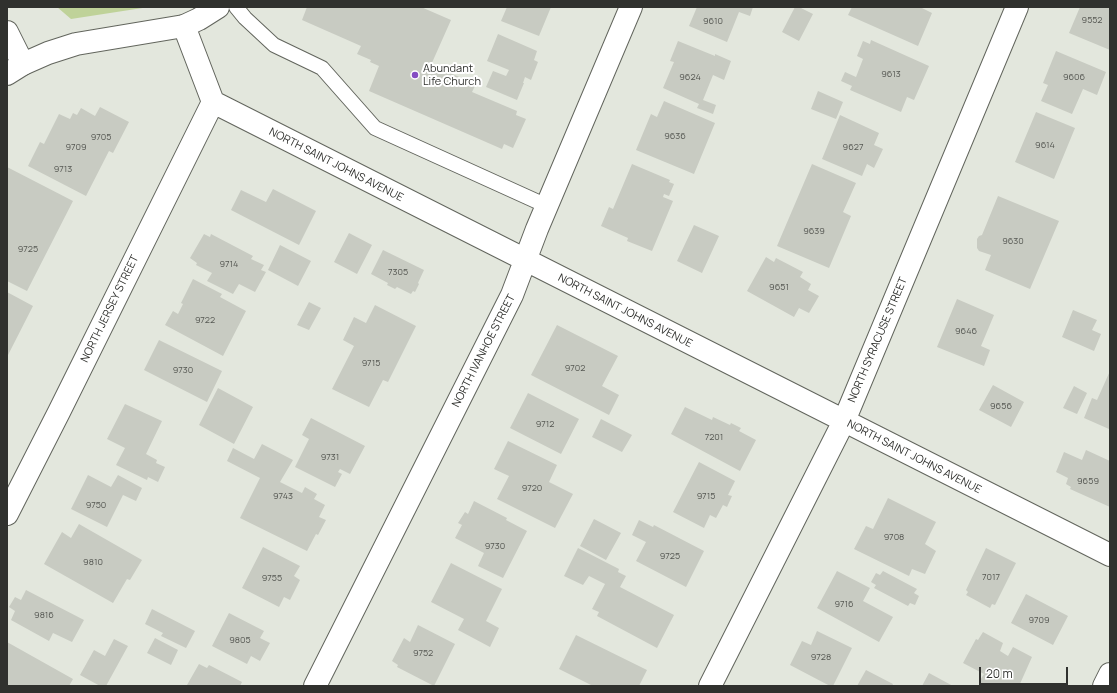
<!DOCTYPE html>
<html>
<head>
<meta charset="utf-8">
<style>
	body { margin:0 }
	#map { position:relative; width:1117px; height:693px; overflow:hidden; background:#e3e7dd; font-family:Manrope,sans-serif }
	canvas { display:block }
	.frame { position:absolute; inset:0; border:8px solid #30312e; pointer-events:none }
	.scale { position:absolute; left:979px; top:667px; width:89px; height:18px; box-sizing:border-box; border:2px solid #30312e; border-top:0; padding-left:5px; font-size:12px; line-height:14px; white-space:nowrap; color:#30312e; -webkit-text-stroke:3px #fff; paint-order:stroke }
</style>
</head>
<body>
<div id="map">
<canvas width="1117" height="693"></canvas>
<div class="frame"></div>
<div class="scale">20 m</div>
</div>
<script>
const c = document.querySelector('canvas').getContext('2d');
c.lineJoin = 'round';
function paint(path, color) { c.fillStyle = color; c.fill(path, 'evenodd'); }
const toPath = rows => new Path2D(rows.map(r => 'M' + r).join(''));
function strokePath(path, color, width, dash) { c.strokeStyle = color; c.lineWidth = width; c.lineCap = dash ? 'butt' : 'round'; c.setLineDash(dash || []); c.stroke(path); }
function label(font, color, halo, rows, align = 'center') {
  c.font = font + ' Manrope,sans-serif'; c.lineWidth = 4; c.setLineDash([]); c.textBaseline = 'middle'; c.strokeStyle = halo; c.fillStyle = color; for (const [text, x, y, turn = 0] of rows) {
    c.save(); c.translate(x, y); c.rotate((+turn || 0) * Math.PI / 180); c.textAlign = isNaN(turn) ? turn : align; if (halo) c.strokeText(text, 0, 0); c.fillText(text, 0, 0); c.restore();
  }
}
const green = toPath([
	[57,7,149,7,71,19]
]);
const building = toPath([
	[307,7,421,7,451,20,431,65,476,84,472,92,517,111,516,115,526,119,513,148,504,144,502,149,369,91,379,66,370,62,371,60,357,54,361,46,302,20],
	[507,7,551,7,539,36,501,21],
	[697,7,753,7,750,16,739,12,727,42,689,26],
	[795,7,799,7,813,14,799,41,782,32],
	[852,7,920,7,932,13,918,46,848,15],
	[1080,7,1110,7,1110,50,1069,33],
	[498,34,537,51,534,60,538,62,531,80,525,77,523,83,524,83,517,100,486,87,493,71,506,76,509,70,487,61],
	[871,40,929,66,914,100,907,97,901,112,850,90,852,86,841,81,845,72,856,77,863,59,857,56,863,41,870,44],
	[678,41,715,56,715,54,731,61,724,80,713,75,703,100,716,105,713,114,697,108,699,104,663,88,674,62,670,61],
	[1056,51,1106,72,1097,95,1083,89,1072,114,1041,101,1048,85,1043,83],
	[818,91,843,102,836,119,811,109],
	[664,101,715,123,694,174,636,150,651,114,657,117],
	[100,107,129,122,113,153,109,151,86,196,28,166,40,142,44,144,59,114,70,119,73,113,77,115,81,108,95,116],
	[1036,112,1075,128,1054,179,1015,162],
	[840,115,879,133,874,145,883,149,874,168,867,164,862,176,822,159],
	[632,164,670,180,669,182,674,184,669,196,664,194,663,197,673,201,652,251,627,241,628,238,601,226,609,207,613,209],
	[812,164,856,183,843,212,851,216,829,268,777,246],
	[7,167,73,201,27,291,7,281],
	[273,189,316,211,299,245,231,210,241,190,266,202],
	[998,196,1059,221,1030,289,985,270,991,255,979,251,977,248,977,239,979,236,982,235],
	[694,225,719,236,702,273,677,261],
	[349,233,372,245,357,274,334,262],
	[204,234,210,237,211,234,253,256,251,259,264,265,261,270,266,272,255,292,239,284,233,294,207,281,212,273,196,265,197,263,190,258],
	[280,245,311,261,298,286,268,270],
	[383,250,424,270,418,283,419,284,415,292,413,291,411,294,397,287,395,289,387,285,388,283,371,274],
	[766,257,774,262,776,258,803,272,800,277,811,284,808,290,819,296,809,313,799,308,794,317,747,291],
	[193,279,222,294,220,297,246,311,223,356,165,325,173,311,178,314,183,304,181,303],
	[7,292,33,306,7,357],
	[957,299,994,315,981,346,990,350,984,366,937,347],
	[309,302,321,308,309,330,297,325],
	[375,305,416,326,388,382,383,380,369,407,332,389,354,346,343,340,354,317,366,323],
	[1073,310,1097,320,1092,330,1101,334,1094,351,1062,337],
	[557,325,618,356,602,386,619,395,609,415,531,375],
	[159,340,222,371,207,402,144,370],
	[1110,371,1110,426,1109,429,1084,418,1092,398,1097,400],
	[993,385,1024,402,1011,427,979,410],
	[1074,386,1087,393,1077,414,1063,408],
	[218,388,253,407,234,444,199,425],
	[528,393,579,419,561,454,510,428],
	[125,404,162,421,146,454,157,460,156,463,165,467,158,482,148,477,147,480,116,465,125,448,107,439],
	[685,407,712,420,713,417,730,425,731,423,741,428,739,431,756,440,740,471,671,434],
	[311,418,365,446,350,474,340,469,338,472,342,474,335,487,295,467,309,439,302,435],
	[601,419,632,435,622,452,592,437],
	[508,441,557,465,549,482,573,494,555,528,497,499,509,476,494,469],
	[262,444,293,460,280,482,302,493,305,487,317,494,314,499,325,505,319,517,326,520,318,535,316,534,307,551,240,518,260,478,227,461,233,448,254,459],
	[1086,450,1110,461,1110,507,1070,489,1071,487,1066,484,1068,478,1056,472,1064,452,1082,460],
	[699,462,735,481,728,495,732,496,727,507,723,505,716,518,710,515,704,528,673,512],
	[88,475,111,487,118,475,142,488,136,501,123,495,107,527,71,509],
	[888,498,936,522,925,544,936,551,925,574,912,569,909,576,854,549,866,526,873,529],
	[474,501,507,518,506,520,527,531,503,578,478,566,484,553,455,538,462,525,458,523,465,512,468,514],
	[594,519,621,533,606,560,580,546],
	[639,520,653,527,654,525,704,551,686,587,636,561,646,542,632,535],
	[79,524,142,560,130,580,127,579,113,603,44,564,62,532,71,538],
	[263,547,300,566,294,576,300,580,290,600,284,597,279,607,242,588],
	[578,548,619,569,618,572,626,576,620,587,674,615,657,648,597,616,599,612,592,609,605,584,589,576,583,585,564,576],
	[986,548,1016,563,995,605,992,604,990,608,966,595,968,592,966,590],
	[451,563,502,589,486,621,499,628,490,647,458,630,464,619,431,602],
	[837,571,870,588,863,601,893,617,879,642,817,608],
	[883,571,917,589,914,593,919,596,915,605,910,603,908,606,874,588,876,585,871,582,876,573,880,575],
	[26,590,84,620,72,642,53,633,49,641,11,620,15,611,9,607,15,597,21,600],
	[1026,594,1068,616,1053,645,1011,623],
	[152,609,195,631,186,648,161,636,163,633,145,624],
	[229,613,264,631,260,638,270,643,260,661,251,656,247,664,212,646],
	[418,625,455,644,434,686,397,667,398,665,392,661,404,638,410,642],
	[817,631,852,648,833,686,830,686,790,665,802,641,811,645],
	[983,632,1003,643,1000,651,1008,656,1013,647,1032,657,1019,686,986,686,979,682,984,674,963,663,976,639,978,640],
	[576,635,647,670,639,686,593,686,559,669],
	[155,638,178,650,171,665,147,653],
	[114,639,128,646,106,686,100,686,80,675,94,650,105,656],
	[7,642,73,679,69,686,7,686],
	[199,664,207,668,209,665,242,682,240,686,187,685],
	[866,670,893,684,892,686,857,686],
	[929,673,953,686,922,686]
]);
const service = toPath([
	[236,7,245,18,274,45,322,68,375,128,547,206]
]);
const minor = toPath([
	[184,26,213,102,1110,555],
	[7,32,23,64],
	[7,514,59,412,213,102],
	[315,686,512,295,537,229,631,7],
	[710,686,844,421,1017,7],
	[1104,686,1110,674]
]);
const secondary = toPath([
	[7,74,23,64,48,53,76,44,184,26,199,19,218,7]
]);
const markers = [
	[415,75,4,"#854cc3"]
];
const numberNames = [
	["9552",1092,20],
	["9610",713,21],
	["9613",891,74],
	["9624",690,77],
	["9606",1074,77],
	["9636",675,136],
	["9705",101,137],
	["9614",1045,145],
	["9709",76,147],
	["9627",853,147],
	["9713",63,169],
	["9639",814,231],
	["9630",1013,241],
	["9725",28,249],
	["9714",229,264],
	["7305",398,272],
	["9651",779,287],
	["9722",205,320],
	["9646",966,331],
	["9715",371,363],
	["9702",575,368],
	["9730",183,370],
	["9656",1001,406],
	["9712",545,424],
	["7201",714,437],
	["9731",330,457],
	["9659",1088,481],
	["9720",532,488],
	["9743",283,496],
	["9715",706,496],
	["9750",96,505],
	["9708",894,537],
	["9730",495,546],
	["9725",670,556],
	["9810",93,562],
	["7017",991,577],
	["9755",272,578],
	["9716",844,604],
	["9816",44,615],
	["9709",1039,620],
	["9805",240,640],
	["9752",423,653],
	["9728",821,657]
];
const poiNames = [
	["Abundant",423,69],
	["Life Church",423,82]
];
const streetNames = [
	["NORTH SAINT JOHNS AVENUE",336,165,27],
	["NORTH JERSEY STREET",110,309,-64],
	["NORTH SAINT JOHNS AVENUE",625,311,27],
	["NORTH SYRACUSE STREET",878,340,-67],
	["NORTH IVANHOE STREET",484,351,-63],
	["NORTH SAINT JOHNS AVENUE",914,457,27]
];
paint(green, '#bfd299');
paint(building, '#c8cbc2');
strokePath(service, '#62655d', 16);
strokePath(minor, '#62655d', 24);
strokePath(secondary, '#62655d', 24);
strokePath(service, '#fff', 14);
strokePath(minor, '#fff', 22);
strokePath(secondary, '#fff', 22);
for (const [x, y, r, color] of markers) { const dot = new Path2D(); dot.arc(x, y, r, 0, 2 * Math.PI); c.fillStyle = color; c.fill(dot); strokePath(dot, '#fff', 1.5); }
label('9px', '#565853', null, numberNames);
label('11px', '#30312e', '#fff', poiNames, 'left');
label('11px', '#30312e', '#fff', streetNames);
</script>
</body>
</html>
